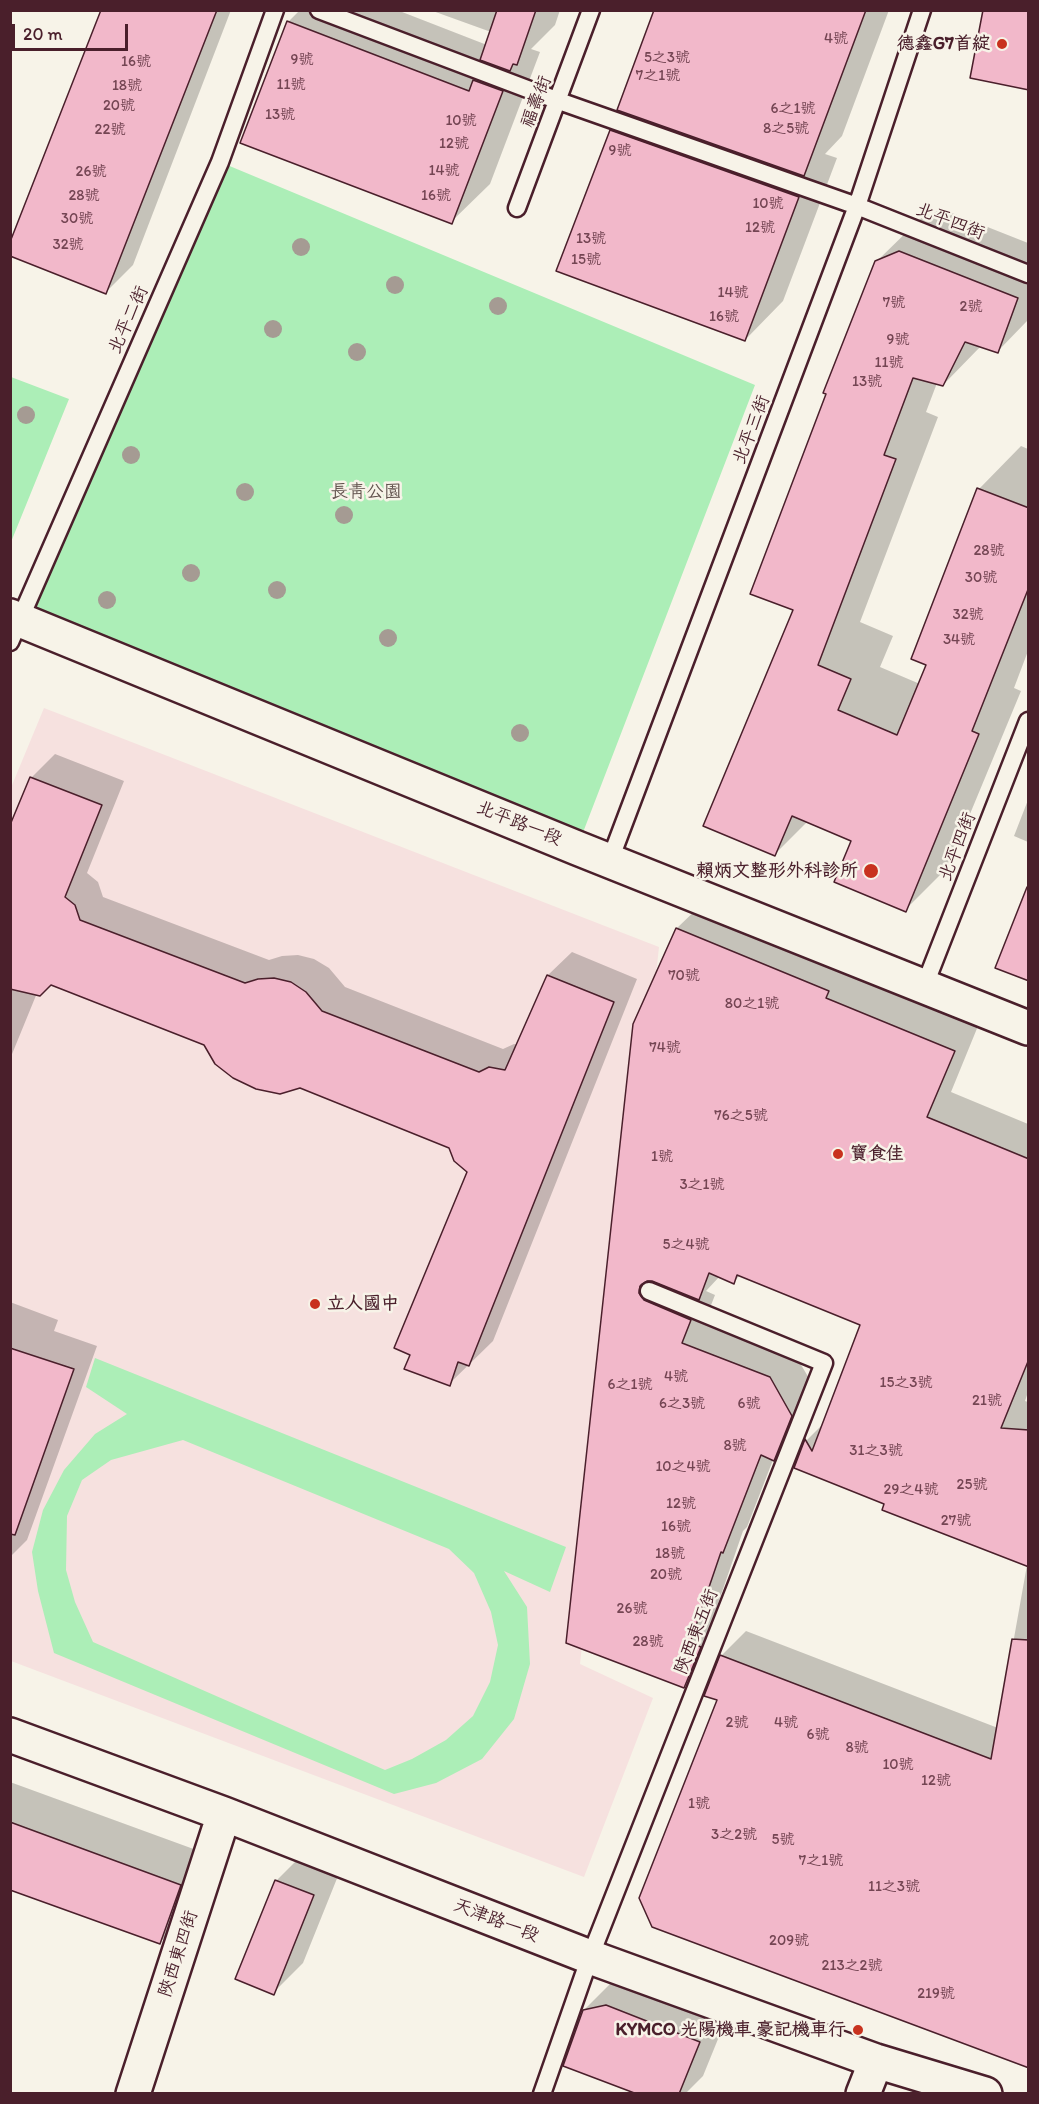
<!DOCTYPE html>
<html>
<head>
<meta charset="utf-8">
<style>
	body { margin:0 }
	#map { position:relative; width:1039px; height:2104px; overflow:hidden; background:#f7f3e8; font-family:Itim,sans-serif }
	canvas { display:block }
	.frame { position:absolute; inset:0; border:12px solid #4a1f2b; pointer-events:none }
	.scale { position:absolute; left:12px; top:24px; width:116px; height:27px; box-sizing:border-box; border:3px solid #4a1f2b; border-top:0; padding-left:8px; font-size:18px; line-height:21px; white-space:nowrap; color:#4a1f2b; -webkit-text-stroke:4px #f7f3e8; paint-order:stroke }
</style>
</head>
<body>
<div id="map">
<canvas width="1039" height="2104"></canvas>
<div class="frame"></div>
<div class="scale">20 m</div>
</div>
<script>
const c = document.querySelector('canvas').getContext('2d');
c.lineJoin = 'round';
function paint(path, color) { c.fillStyle = color; c.fill(path, 'evenodd'); }
const toPath = rows => new Path2D(rows.map(r => 'M' + r).join(''));
function strokePath(path, color, width, dash) { c.strokeStyle = color; c.lineWidth = width; c.lineCap = dash ? 'butt' : 'round'; c.setLineDash(dash || []); c.stroke(path); }
function label(font, color, halo, rows, align = 'center') {
  c.font = font + ' Itim,"LXGW WenKai TC",sans-serif'; c.lineWidth = 5; c.setLineDash([]); c.textBaseline = 'middle'; c.strokeStyle = halo; c.fillStyle = color; for (const [text, x, y, turn = 0] of rows) {
    c.save(); c.translate(x, y); c.rotate((+turn || 0) * Math.PI / 180); c.textAlign = isNaN(turn) ? turn : align; if (halo) c.strokeText(text, 0, 0); c.fillText(text, 0, 0); c.restore();
  }
}
const built = toPath([
	[44,708,659,947,580,1664,653,1698,584,1877,11,1661,10,790]
]);
const green = toPath([
	[220,162,755,385,577,848,19,620],
	[11,377,69,399,11,542,10,377],
	[95,1358,566,1547,550,1592,504,1571,527,1607,530,1664,514,1719,482,1759,436,1783,394,1794,54,1653,38,1591,32,1552,43,1510,64,1470,95,1434,127,1414,86,1387],
	[183,1440,449,1549,474,1573,491,1612,498,1645,490,1682,473,1716,446,1740,412,1759,385,1770,93,1642,75,1602,66,1570,67,1516,82,1480,111,1460]
]);
const shadow = toPath([
	[102,10,231,10,133,265,106,292],
	[300,10,397,10,487,45,491,32,430,10,560,10,555,25,531,49,540,52,490,184,451,222,288,22],
	[656,10,889,10,842,136,825,154,837,158,783,301,745,340,611,131,629,113],
	[942,209,1028,243,1028,320,997,352,981,346,943,385,937,383,926,412,938,417,860,622,893,636,880,667,920,684,928,664,979,489,1021,446,1028,449,1028,651,1014,688,1021,691,948,867,905,910,853,840,808,821,775,854,795,609,876,262,920,219],
	[55,754,124,781,87,873,98,882,103,897,269,960,282,956,298,955,314,959,329,968,345,987,503,1049,514,1044,518,1045,548,975,572,952,637,979,493,1341,449,1384,469,1171,450,1147,300,1087,205,1044,50,983,37,993,10,1059,10,829,31,778],
	[1028,800,1028,842,1014,836],
	[702,904,850,973,978,1026,951,1092,1028,1124,1028,1392,1025,1401,1028,1402,1028,2067,719,1699,706,1695,722,1655,746,1631,998,1728,1027,1565,886,1503,796,1467,807,1440,825,1422,862,1325,740,1275,734,1282,720,1276,706,1291,715,1295,706,1318,794,1353,816,1390,799,1434,773,1460,747,1527,743,1531,713,1618,724,1622,709,1662,684,1687,568,1642,677,928],
	[10,1302,58,1320,54,1331,97,1346,27,1540,10,1557],
	[10,1782,210,1855,189,1913,159,1943,10,1888],
	[306,1851,342,1866,303,1963,273,1993,276,1881],
	[614,1980,729,2012,703,2076,685,2094,641,2094,584,2010]
]);
const building = toPath([
	[101,10,217,10,106,294,10,256,10,242,101,10],
	[497,10,536,10,517,65,513,64,510,71,480,60,497,10],
	[654,10,866,10,804,176,617,110,654,10],
	[983,10,1029,10,1029,90,970,78,983,10],
	[287,21,469,91,473,80,503,91,452,224,240,143,287,21],
	[610,130,799,197,745,341,556,271,610,130],
	[899,251,1018,298,998,353,965,342,943,386,913,378,884,455,896,459,818,665,851,679,838,710,897,735,926,665,911,659,977,488,1029,508,1029,587,972,731,979,734,906,912,834,882,851,841,792,816,775,856,703,826,793,610,750,594,826,394,823,393,875,261,899,251],
	[30,777,102,805,65,897,75,905,80,920,245,983,258,979,274,978,291,982,306,992,322,1011,479,1072,489,1067,505,1070,547,975,614,1002,469,1366,458,1362,450,1386,404,1369,410,1355,394,1348,467,1172,454,1161,449,1148,300,1088,280,1094,256,1089,233,1078,215,1064,204,1045,51,985,40,996,10,989,10,825,30,777],
	[1027,887,1029,887,1029,981,995,968,1027,887],
	[676,928,829,991,826,998,955,1051,927,1117,1029,1159,1029,1359,1001,1428,1029,1430,1029,1567,882,1510,884,1504,794,1468,805,1439,812,1451,860,1325,737,1275,734,1284,709,1273,699,1300,652,1281,647,1281,640,1286,639,1293,644,1300,691,1320,682,1343,770,1377,792,1416,774,1461,761,1455,723,1553,721,1552,690,1643,701,1647,684,1688,566,1643,633,1024,676,928],
	[10,1348,74,1369,15,1535,10,1534,10,1348],
	[1012,1639,1029,1640,1029,2068,652,1927,639,1898,717,1700,704,1696,720,1655,991,1759,1012,1639],
	[10,1822,181,1885,160,1944,10,1890,10,1822],
	[275,1880,314,1895,274,1995,235,1979,275,1880],
	[606,2005,700,2042,679,2094,637,2094,563,2066,583,2010,606,2005]
]);
const lane = toPath([
	[319,10,559,101,857,206,1028,274],
	[517,208,591,10],
	[10,642,220,162,275,10],
	[610,860,857,206,922,10],
	[924,987,1028,721],
	[542,2094,590,1957,824,1363,649,1291]
]);
const street = toPath([
	[10,616,577,848,1028,1028],
	[10,1735,224,1814,590,1957,876,2061,985,2094],
	[133,2094,224,1814],
	[863,2094,876,2061]
]);
const trees = [
	[301,247],
	[395,285],
	[498,306],
	[273,329],
	[357,352],
	[26,415],
	[131,455],
	[245,492],
	[344,515],
	[191,573],
	[277,590],
	[107,600],
	[388,638],
	[520,733]
];
const markers = [
	[1002,44,6,"#c8321e"],
	[871,871,8,"#c8321e"],
	[838,1154,6,"#c8321e"],
	[315,1304,6,"#c8321e"],
	[858,2030,6,"#c8321e"]
];
const numberNames = [
	["4號",836,39],
	["5之3號",667,58],
	["9號",302,60],
	["16號",136,62],
	["7之1號",658,76],
	["11號",291,85],
	["18號",127,86],
	["20號",119,106],
	["6之1號",793,109],
	["13號",280,115],
	["10號",461,121],
	["8之5號",786,129],
	["22號",110,130],
	["12號",454,144],
	["9號",620,151],
	["14號",444,171],
	["26號",91,172],
	["28號",84,196],
	["16號",436,196],
	["10號",768,204],
	["30號",77,219],
	["12號",760,228],
	["13號",591,239],
	["32號",68,245],
	["15號",586,260],
	["14號",733,293],
	["7號",894,303],
	["2號",971,307],
	["16號",724,317],
	["9號",898,340],
	["11號",889,363],
	["13號",867,382],
	["28號",989,551],
	["30號",981,578],
	["32號",968,615],
	["34號",959,640],
	["70號",684,976],
	["80之1號",752,1004],
	["74號",665,1048],
	["76之5號",741,1116],
	["1號",662,1157],
	["3之1號",702,1185],
	["5之4號",686,1245],
	["4號",676,1377],
	["15之3號",906,1383],
	["6之1號",630,1385],
	["21號",987,1401],
	["6之3號",682,1404],
	["6號",749,1404],
	["8號",735,1446],
	["31之3號",876,1451],
	["10之4號",683,1467],
	["25號",972,1485],
	["29之4號",911,1490],
	["12號",681,1504],
	["27號",956,1521],
	["16號",676,1527],
	["18號",670,1554],
	["20號",666,1575],
	["26號",632,1609],
	["28號",648,1642],
	["2號",737,1723],
	["4號",786,1723],
	["6號",818,1735],
	["8號",857,1748],
	["10號",898,1765],
	["12號",936,1781],
	["1號",699,1804],
	["3之2號",734,1835],
	["5號",783,1840],
	["7之1號",821,1861],
	["11之3號",894,1887],
	["209號",789,1941],
	["213之2號",852,1966],
	["219號",936,1994]
];
const poiNames = [
	["德鑫G7首綻",990,44],
	["賴炳文整形外科診所",858,871],
	["寶食佳",850,1154,"left"],
	["立人國中",327,1304,"left"],
	["KYMCO 光陽機車 豪記機車行",846,2030]
];
const streetNames = [
	["福壽街",537,102,-69],
	["北平四街",950,222,21],
	["北平二街",129,320,-66],
	["北平三街",752,430,-69],
	["北平路一段",519,824,22],
	["北平四街",958,847,-69],
	["陝西東五街",697,1632,-69],
	["天津路一段",496,1921,21],
	["陜西東四街",179,1954,-72]
];
const parkNames = [
	["長青公園",366,492]
];
paint(built, '#f6e1df');
paint(green, '#aceeb7');
paint(shadow, '#0003');
paint(building, '#f2b8ca');
strokePath(building, '#4a1f2b', 1.5);
strokePath(lane, '#4a1f2b', 21);
strokePath(street, '#4a1f2b', 38);
strokePath(lane, '#f7f3e8', 16);
strokePath(street, '#f7f3e8', 33);
c.fillStyle = '#a59b93';
for (const [x, y] of trees) { c.beginPath(); c.arc(x, y, 9, 0, 2 * Math.PI); c.fill(); }
for (const [x, y, r, color] of markers) { const dot = new Path2D(); dot.arc(x, y, r, 0, 2 * Math.PI); c.fillStyle = color; c.fill(dot); strokePath(dot, '#f7f3e8', 2); }
label('15px', '#744553', null, numberNames);
label('bold 18px', '#4a1f2b', '#f7f3e8', poiNames, 'right');
label('18px', '#4a1f2b', '#f7f3e8', streetNames);
label('18px', '#62534e', '#f7f3e8', parkNames);
</script>
</body>
</html>
